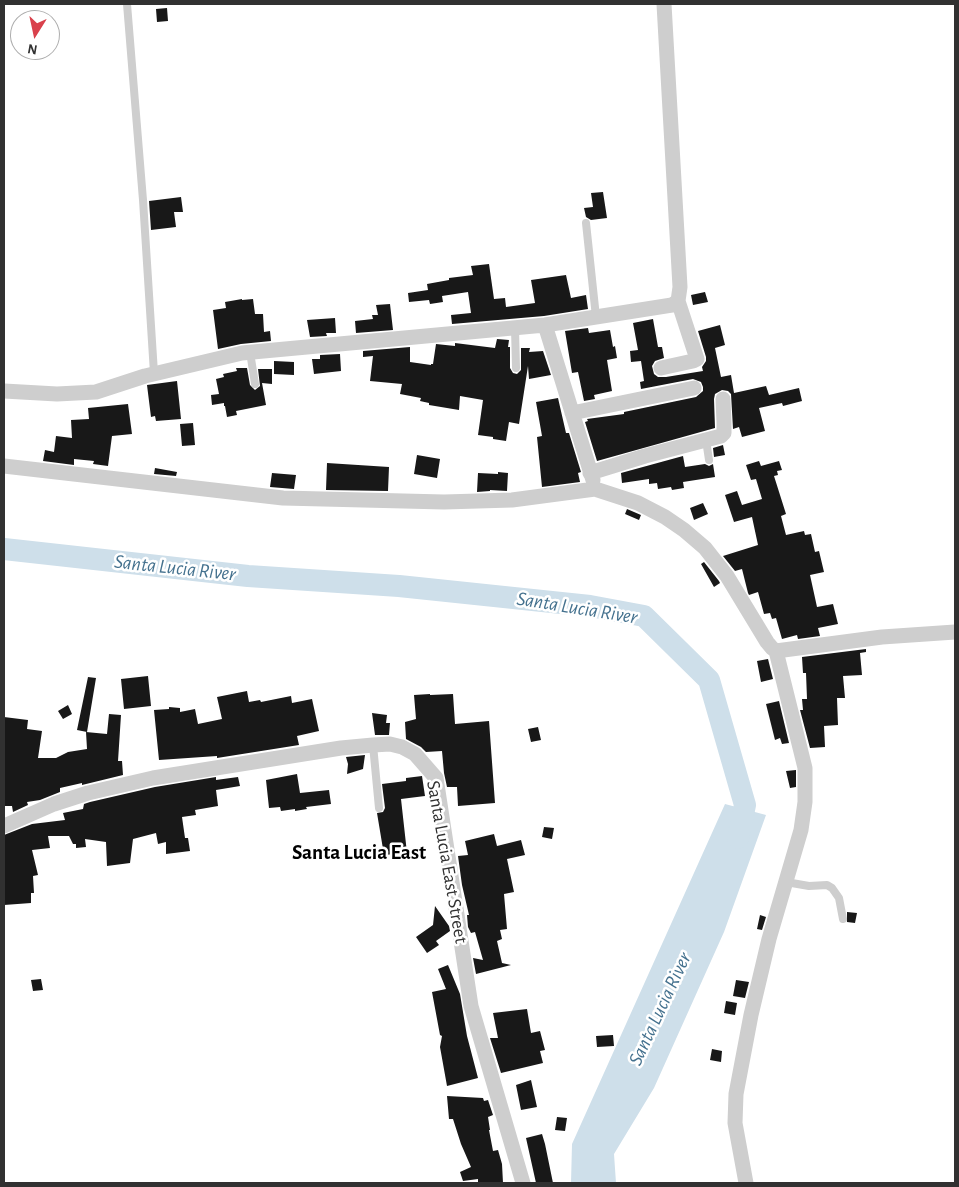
<!DOCTYPE html>
<html>
<head>
<meta charset="utf-8">
<style>
	body { margin:0 }
	#map { position:relative; width:959px; height:1187px; overflow:hidden; background:#fff; font-family:"Alegreya Sans",sans-serif }
	canvas { display:block }
	.frame { position:absolute; inset:0; border:5px solid #313131; pointer-events:none }
	.north { position:absolute; left:10px; top:10px; width:50px; height:50px; box-sizing:border-box; background:#fff; border:1px solid #adadad; border-radius:50%; rotate:190deg; font-size:14px; font-weight:700; line-height:20px; text-align:center; color:#313131 }
	.north::after { content:''; display:block; margin:auto; width:18px; height:22px; background:#d9414c; clip-path:polygon(50% 0,100% 100%,50% 72%,0 100%) }
</style>
</head>
<body>
<div id="map">
<canvas width="959" height="1187"></canvas>
<div class="frame"></div>
<div class="north">N</div>
</div>
<script>
const c = document.querySelector('canvas').getContext('2d');
c.lineJoin = 'round';
function paint(path, color) { c.fillStyle = color; c.fill(path, 'evenodd'); }
const toPath = rows => new Path2D(rows.map(r => 'M' + r).join(''));
function strokePath(path, color, width, dash) { c.strokeStyle = color; c.lineWidth = width; c.lineCap = dash ? 'butt' : 'round'; c.setLineDash(dash || []); c.stroke(path); }
function label(font, color, halo, rows, align = 'center') {
  c.font = font + ' "Alegreya Sans",sans-serif'; c.lineWidth = 5; c.setLineDash([]); c.textBaseline = 'middle'; c.strokeStyle = halo; c.fillStyle = color; for (const [text, x, y, turn = 0] of rows) {
    c.save(); c.translate(x, y); c.rotate((+turn || 0) * Math.PI / 180); c.textAlign = isNaN(turn) ? turn : align; if (halo) c.strokeText(text, 0, 0); c.fillText(text, 0, 0); c.restore();
  }
}
const water = toPath([
	[725,804,766,815,724,932,654,1088,614,1154,616,1183,571,1183,572,1144]
]);
const river = toPath([
	[4,549,248,576,399,586,590,606,644,616,709,680,745,805,738,838]
]);
const building = toPath([
	[167,8,168,21,157,22,156,9],
	[603,192,607,218,591,220,586,217,584,208,593,207,591,193],
	[181,197,183,212,174,212,176,227,151,230,149,201],
	[489,264,494,299,505,298,506,307,535,303,531,280,566,275,571,298,586,295,588,309,544,316,452,324,451,315,471,313,468,292,442,296,443,302,430,304,429,300,409,302,408,293,428,290,427,284,449,280,449,278,473,275,471,266],
	[705,292,708,302,693,305,691,295],
	[242,299,242,300,253,299,255,314,263,314,264,332,270,331,271,341,241,344,218,349,213,310,226,308,225,302],
	[390,304,393,330,356,333,355,321,373,319,372,315,378,315,376,305],
	[335,318,336,333,326,333,327,336,310,337,307,320],
	[653,319,658,347,662,347,664,358,655,361,652,366,654,374,658,377,666,377,703,371,702,367,706,361,706,357,698,331,720,325,725,345,715,348,721,377,731,375,734,393,766,386,769,395,799,388,802,401,783,406,782,403,759,408,765,431,742,437,739,427,733,429,731,394,728,391,722,390,715,394,714,399,715,428,597,461,585,422,588,421,587,419,624,414,624,412,696,397,703,391,703,387,701,382,693,379,641,389,640,382,644,381,641,361,631,362,630,351,638,350,633,323],
	[588,328,589,333,610,330,613,347,615,346,617,358,607,360,612,391,594,395,595,399,584,401,578,372,572,373,565,331],
	[497,339,509,340,508,347,510,347,510,368,513,373,517,374,521,370,521,348,530,348,529,352,543,351,551,375,529,379,528,366,519,424,509,422,506,441,493,439,493,437,478,435,483,400,460,396,459,410,429,405,429,403,420,401,421,398,400,394,402,384,370,381,373,356,363,357,363,351,410,347,410,362,431,365,431,364,433,364,436,344,455,346,455,343,495,348],
	[340,354,341,371,314,374,312,359,320,359,320,355],
	[274,361,294,362,294,375,274,374],
	[236,368,247,368,250,385,255,390,260,386,258,369,272,369,272,384,262,383,266,405,236,411,237,415,227,417,225,406,224,406,224,403,212,405,211,395,219,394,216,379,224,377,223,374,237,371],
	[177,381,181,419,156,421,155,416,151,417,147,385],
	[558,398,566,433,569,433,581,472,578,473,580,482,542,487,537,437,542,436,536,402],
	[128,404,132,434,112,436,108,466,93,464,94,461,74,459,74,465,43,461,45,450,54,452,56,436,72,438,71,420,89,419,88,408],
	[193,423,195,445,182,446,180,424],
	[723,445,725,455,714,457,713,448],
	[417,455,440,459,437,478,414,474],
	[683,456,685,467,705,464,709,466,713,464,715,477,683,482,684,488,672,490,671,487,658,489,657,483,649,484,649,479,622,483,621,473],
	[759,461,761,466,779,461,782,470,777,471,778,475,774,476,786,514,781,516,786,535,804,531,805,535,811,534,815,552,819,551,824,572,810,575,817,607,833,604,838,624,818,628,820,636,798,639,797,635,782,639,776,618,772,619,770,613,764,614,758,592,749,595,748,593,742,569,735,571,723,556,758,545,752,517,734,522,725,495,737,491,742,505,762,499,756,479,751,480,746,465],
	[327,463,389,467,388,491,326,490],
	[155,468,177,472,176,476,154,474],
	[498,472,508,473,507,491,490,490,490,491,477,492,478,473,498,474],
	[272,473,296,475,294,489,270,487],
	[703,503,708,514,694,520,690,508],
	[627,509,641,515,639,520,625,514],
	[704,562,719,581,720,583,714,587,701,564],
	[866,649,866,652,860,653,862,675,843,676,845,698,837,698,838,725,824,726,825,747,810,748,800,710,803,710,802,699,807,699,806,673,803,673,802,657],
	[768,659,773,679,761,682,757,661],
	[148,676,151,706,124,709,121,679],
	[88,677,96,678,87,732,77,730],
	[247,691,249,702,260,700,261,702,291,696,292,703,312,699,319,731,297,736,299,745,217,758,217,756,159,760,154,710,169,709,169,707,180,708,180,712,195,709,198,724,222,719,217,697],
	[430,694,430,695,453,694,455,724,489,721,495,803,458,806,457,787,447,787,444,773,442,751,426,752,421,747,406,739,405,722,416,719,414,695],
	[779,701,789,743,782,744,780,738,775,740,766,704],
	[68,705,72,714,63,719,58,711],
	[372,713,387,715,386,723,390,723,389,735,375,735],
	[109,714,121,715,118,761,122,761,123,775,82,785,82,783,60,788,60,792,40,800,27,802,28,805,13,812,12,806,4,806,4,717,28,720,27,729,42,731,38,758,56,758,68,752,87,749,86,732,107,734],
	[538,727,541,740,531,742,528,729],
	[365,755,363,769,347,774,348,764,346,757],
	[796,770,796,787,790,788,786,771],
	[297,774,300,793,329,790,331,804,306,807,307,809,295,811,295,809,281,811,280,807,269,808,266,780],
	[422,776,425,796,401,799,407,853,384,855,377,813,383,812,385,808,382,784,406,781,406,778],
	[216,777,216,780,238,777,240,786,216,790,218,806,195,810,196,815,182,817,185,838,188,838,190,851,166,854,166,842,158,844,156,833,133,839,130,863,107,866,106,842,85,839,86,847,76,848,76,844,73,844,69,836,48,836,50,848,32,850,38,875,33,876,34,893,31,893,31,903,4,905,4,835,32,824,65,820,63,813,83,809,84,804,90,802,155,787],
	[544,827,554,828,552,839,542,837],
	[494,834,497,846,521,840,525,855,507,859,514,892,504,894,507,929,500,930,502,939,497,941,502,963,511,965,476,974,473,958,483,960,475,932,471,933,468,927,467,915,469,915,462,885,458,856,468,855,465,841],
	[435,906,449,926,450,931,436,941,439,945,427,953,416,937,433,925],
	[847,912,857,913,855,923,847,922],
	[760,915,766,917,762,930,757,929],
	[448,965,460,994,467,1036,478,1078,447,1086,440,1047,442,1036,440,1035,432,992,446,989,438,969],
	[41,979,43,990,33,991,31,980],
	[736,980,749,982,745,998,733,996],
	[726,1001,737,1003,735,1015,724,1013],
	[527,1009,531,1033,540,1031,545,1050,540,1051,543,1063,501,1073,490,1038,498,1038,493,1013],
	[613,1035,614,1046,597,1047,596,1036],
	[712,1049,722,1051,721,1062,710,1060],
	[531,1080,537,1107,521,1110,516,1085],
	[447,1096,483,1098,484,1101,488,1100,493,1115,488,1117,490,1130,489,1130,493,1151,498,1150,502,1164,503,1183,478,1183,478,1179,463,1181,460,1172,471,1167,461,1144,453,1119,449,1119],
	[557,1117,567,1118,565,1131,555,1130],
	[542,1134,545,1144,553,1183,536,1183,526,1138]
]);
const lane = toPath([
	[127,4,143,200,154,373],
	[586,223,596,317],
	[515,328,516,368],
	[250,352,255,384],
	[706,440,709,460],
	[373,745,379,808],
	[786,882,809,886,827,885,832,888,839,898,843,919]
]);
const street = toPath([
	[545,325,593,480],
	[661,368,693,361,697,359,678,301],
	[4,391,57,394,96,392,145,376,242,353,545,325,672,305,678,301,680,287,664,4],
	[572,413,694,388],
	[4,466,283,498,444,502,512,500,595,489,638,503,665,517,684,530,705,548,727,576,767,642,772,648,776,651,882,637,955,632],
	[590,473,645,456,721,436,724,433,724,423,723,399],
	[4,826,54,804,88,793,153,778,341,748,373,745,390,744,402,747,415,754,436,778,471,1006,523,1183],
	[746,1183,735,1123,736,1094,751,1015,769,939,801,830,805,802,805,768,776,651]
]);
const streetNames = [
	["Santa Lucia East Street",447,862,80]
];
const waterNames = [
	["Santa Lucia River",175,568,6],
	["Santa Lucia River",577,608,9],
	["Santa Lucia River",660,1009,-65]
];
const quarterNames = [
	["Santa Lucia East",359,853]
];
paint(water, '#cedfea');
strokePath(river, '#cedfea', 22);
paint(building, '#181818');
strokePath(lane, '#cecece', 8);
strokePath(street, '#cecece', 15);
label('19px', '#313131', '#fff', streetNames);
label('italic 20px', '#44718e', '#fff', waterNames);
label('bold 21px', '#000', '#fff', quarterNames);
</script>
</body>
</html>
